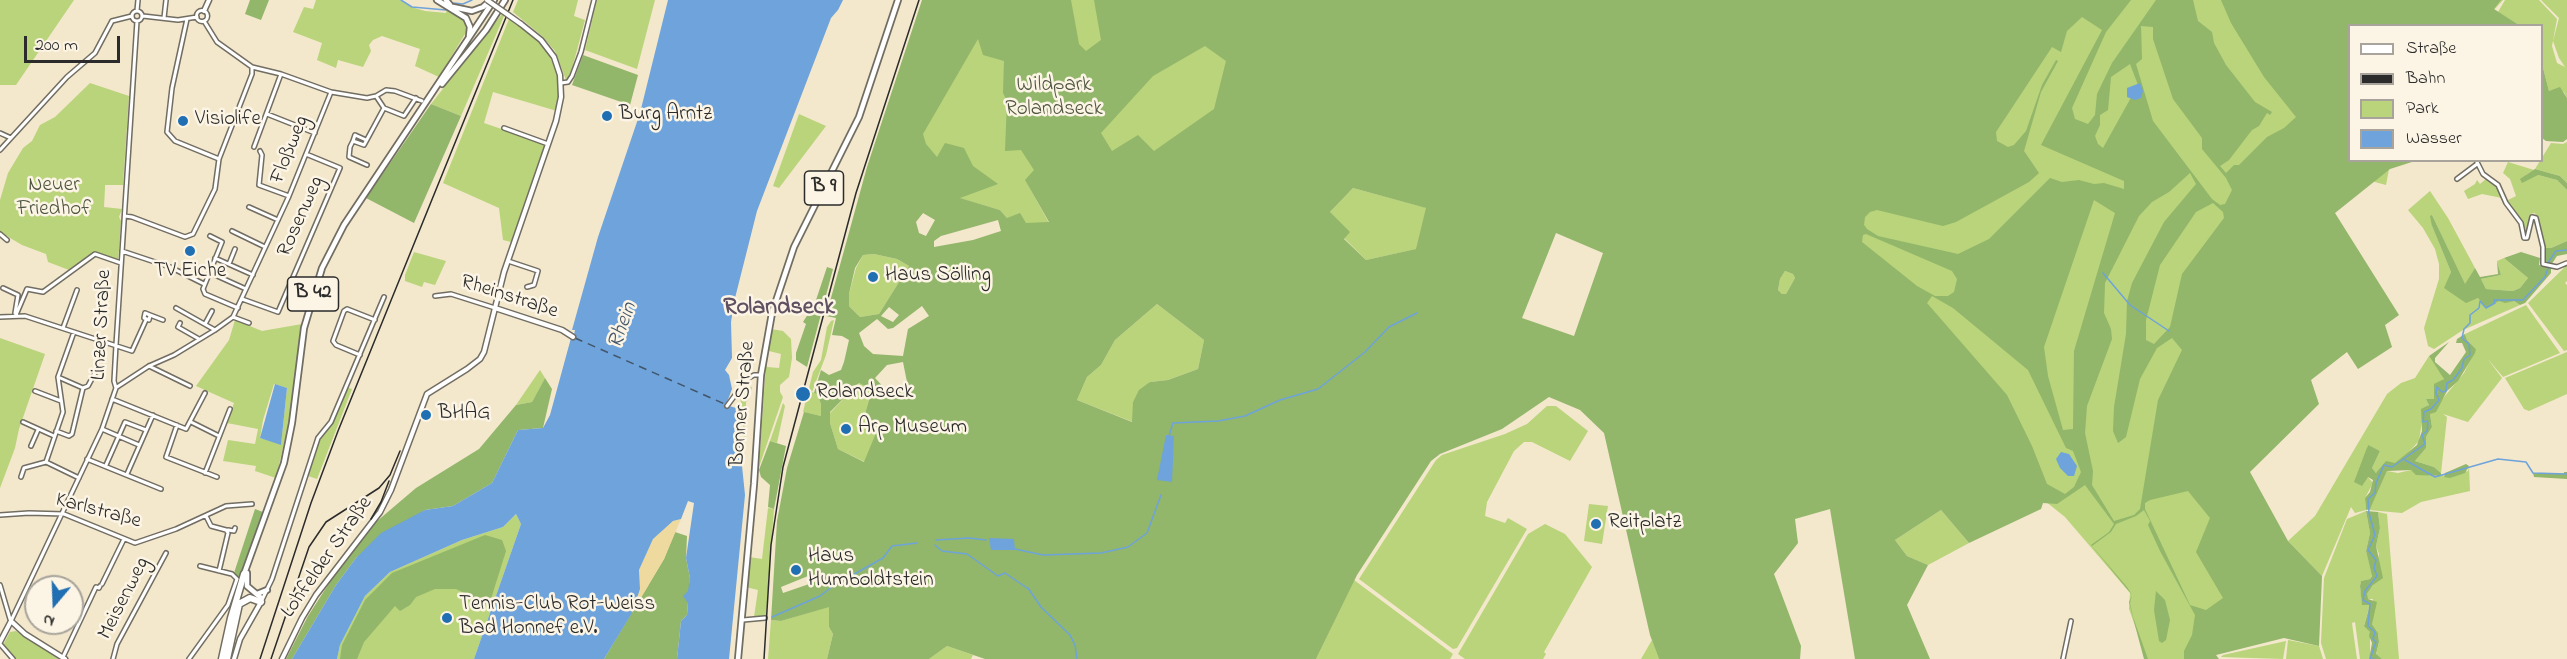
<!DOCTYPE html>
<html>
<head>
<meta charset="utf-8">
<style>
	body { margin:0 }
	#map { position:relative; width:2567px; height:659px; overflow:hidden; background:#f3e7cc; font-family:"Indie Flower",sans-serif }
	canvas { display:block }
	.legend { position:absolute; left:2348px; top:24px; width:195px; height:138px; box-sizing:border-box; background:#fcf5e5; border:2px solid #a8a49b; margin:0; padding:8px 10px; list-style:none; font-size:18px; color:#2b2b2b }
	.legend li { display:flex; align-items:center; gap:12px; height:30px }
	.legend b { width:30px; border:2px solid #a8a49b }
	.north { position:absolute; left:24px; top:575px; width:60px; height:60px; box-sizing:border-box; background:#fcf5e5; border:2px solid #a8a49b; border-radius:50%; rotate:199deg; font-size:16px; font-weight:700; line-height:24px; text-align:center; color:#2b2b2b }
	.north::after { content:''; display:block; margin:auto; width:21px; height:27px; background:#1f6fb2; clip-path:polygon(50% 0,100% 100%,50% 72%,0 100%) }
	.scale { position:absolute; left:24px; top:36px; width:96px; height:27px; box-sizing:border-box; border:3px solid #2b2b2b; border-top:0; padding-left:8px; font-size:18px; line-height:21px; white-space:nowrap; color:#2b2b2b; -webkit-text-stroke:4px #fcf5e5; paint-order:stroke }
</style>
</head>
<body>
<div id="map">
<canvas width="2567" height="659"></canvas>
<ul class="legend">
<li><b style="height:8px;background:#fff"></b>Straße</li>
<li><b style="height:8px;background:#2b2b2b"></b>Bahn</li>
<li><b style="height:16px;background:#b9d47a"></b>Park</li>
<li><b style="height:16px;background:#6ea3db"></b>Wasser</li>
</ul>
<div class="north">N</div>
<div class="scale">200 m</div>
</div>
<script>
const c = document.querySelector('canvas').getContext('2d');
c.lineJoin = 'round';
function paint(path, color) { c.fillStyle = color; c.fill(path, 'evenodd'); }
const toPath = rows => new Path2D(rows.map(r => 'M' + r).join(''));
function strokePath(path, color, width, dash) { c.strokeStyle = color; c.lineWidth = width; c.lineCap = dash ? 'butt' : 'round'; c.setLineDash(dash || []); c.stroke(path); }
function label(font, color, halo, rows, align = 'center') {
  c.font = font + ' "Indie Flower",sans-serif'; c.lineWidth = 5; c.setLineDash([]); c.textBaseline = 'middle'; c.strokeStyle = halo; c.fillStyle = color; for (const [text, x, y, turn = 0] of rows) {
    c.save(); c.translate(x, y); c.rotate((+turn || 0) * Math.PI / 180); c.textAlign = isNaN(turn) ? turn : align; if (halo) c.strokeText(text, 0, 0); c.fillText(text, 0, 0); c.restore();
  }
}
const green = toPath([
	[0,0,74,0,16,85,0,85],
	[316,0,400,0,411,7,425,11,446,13,447,9,468,23,468,29,439,77,415,66,420,49,382,36,373,40,369,45,371,51,363,67,338,60,336,68,317,60,322,43,293,32,304,7,313,9],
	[518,0,578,0,574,16,585,20,569,80,566,80,555,51,542,36,513,12],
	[597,0,655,0,637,69,585,50],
	[1050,0,1136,0,1236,56,1221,116,1098,195,1027,183,1049,223,1026,223,1007,218,1000,210,959,198,995,182,923,213,919,217,918,133,958,48],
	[2086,0,2503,0,2492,12,2350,26,2350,160,2389,169,2386,185,2375,182,2298,119,2213,518,2228,600,2193,659,2147,659,2129,609,2130,593,2065,517,2045,501,1838,246,1860,213,1990,144,1994,130,2048,45],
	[2505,0,2539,0,2557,19,2552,46,2557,63,2565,67,2559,58,2553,41,2559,18,2541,0,2567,0,2567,98,2564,92,2557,90,2549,91,2542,64,2542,26,2519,25,2498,12],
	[502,14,504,16,461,116,431,104],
	[509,19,532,34,547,51,555,68,560,86,557,111,493,92,484,123,545,144,511,242,503,240,499,208,443,183],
	[90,83,129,96,123,185,105,185,105,188,104,207,122,209,119,217,121,221,119,250,118,260,95,252,69,270,48,262,46,254,22,245,0,232,0,200,8,173,23,148,32,141,40,125,55,117],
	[799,114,826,126,779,188,773,186],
	[2567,142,2567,183,2560,176,2535,169,2551,143,2563,144],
	[2508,162,2534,170,2526,175,2538,175,2557,180,2567,190,2567,241,2551,248,2545,248,2535,213,2530,214,2526,236,2521,219,2506,201,2516,196,2510,179,2503,173],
	[2487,178,2497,185,2502,198,2482,194,2468,199,2464,191,2475,184,2477,180,2480,184],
	[1353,188,1427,208,1417,249,1366,260,1344,238,1330,212],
	[2430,191,2448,218,2475,268,2465,285,2432,215,2432,226,2451,272,2445,288,2467,300,2478,298,2486,308,2499,300,2514,301,2520,305,2463,330,2434,349,2428,346,2424,328,2439,279,2439,264,2435,249,2423,228,2408,210],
	[414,252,446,261,435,285,424,282,422,287,405,281,405,275],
	[874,254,897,259,909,266,879,314,860,317,849,306,849,294,856,268,863,255],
	[2504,258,2528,278,2520,288,2513,291,2486,289,2481,279,2501,275,2497,261],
	[2567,265,2567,281,2565,283,2567,285,2567,350,2564,351,2528,303],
	[1785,271,1793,274,1795,278,1786,294,1782,294,1778,290,1780,279],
	[1157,304,1204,340,1198,369,1168,380,1150,382,1133,402,1133,422,1077,400,1087,377,1101,365,1115,340],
	[2526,305,2560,353,2503,377,2487,358,2502,378,2468,422,2443,414,2447,417,2441,473,2434,467,2415,461,2426,448,2426,437,2432,427,2430,414,2464,373,2476,349,2467,340,2465,334],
	[235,320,262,331,302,324,292,409,276,478,255,471,256,466,223,461,228,440,255,444,258,429,227,423,234,403,196,386,229,340],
	[274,384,287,388,281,444,260,438,263,420],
	[834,320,826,355,812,392,817,394,821,404,821,416,803,412,813,372,821,360,827,327,831,321],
	[771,329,783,331,791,339,792,358,789,377,780,385,780,392,783,397,759,467,766,363,767,367,779,368,781,354,769,351,767,355],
	[0,338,45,354,19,429,15,448,0,488],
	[2567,352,2567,394,2529,411,2524,409,2505,378],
	[2429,356,2444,378,2434,391,2434,399,2426,399,2429,404,2423,414,2419,441,2400,461,2376,473,2372,468,2380,451,2367,446,2368,477,2373,483,2365,498,2366,510,2355,513,2351,507,2322,576,2288,541,2315,516,2387,394,2401,383,2415,378],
	[540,370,545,378,532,402,516,405],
	[859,383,872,390,864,417,878,428,865,462,838,449,830,423,830,413],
	[346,387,352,389,317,479,308,476,320,439,331,423],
	[752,387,749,399,746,402,745,450,740,393,745,388],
	[783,403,785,406,777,443,770,441],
	[1547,406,1556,406,1588,431,1570,461,1532,442,1524,442,1514,451,1487,502,1485,516,1505,523,1508,518,1527,529,1457,648,1453,649,1359,579,1436,460,1442,455,1505,434,1527,424],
	[2469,466,2470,491,2421,502,2402,513,2369,510,2387,471,2398,473,2411,470,2435,477,2443,475,2444,477,2468,471],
	[1589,504,1608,506,1602,544,1584,541],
	[768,508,774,509,766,616,754,617,758,590,746,587,749,557,762,559],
	[1941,510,1969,543,1928,565,1907,556,1895,540],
	[2366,511,2370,533,2366,551,2372,575,2370,579,2361,581,2360,586,2362,603,2370,605,2364,625,2370,632,2370,656,2369,659,2360,659,2355,622,2352,623,2357,659,2326,659,2321,643,2324,578,2347,519],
	[2378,512,2387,514,2399,659,2382,659,2376,655,2379,642,2378,633,2372,624,2373,599,2367,599,2367,594,2373,585,2379,554,2376,546,2380,528],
	[516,514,521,524,474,659,337,659,340,645,365,596,390,572,462,540,503,527],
	[1545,524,1565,534,1592,567,1544,652,1546,654,1543,659,1465,659,1458,654,1528,534],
	[1354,580,1453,654,1450,659,1316,659],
	[830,606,829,627,833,634,827,659,768,659,771,620,781,621],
	[16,631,59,659,16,659,3,645,10,632],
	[1652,640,1659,659,1641,659],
	[2288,640,2319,646,2323,659,2286,659],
	[2286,641,2283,659,2221,657,2223,655],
	[947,646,973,655,971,659,929,659]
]);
const forest = toPath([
	[250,0,269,0,261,20,245,14],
	[922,0,1071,0,1079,44,1086,51,1101,40,1094,0,2131,0,2106,32,2072,108,2075,119,2088,124,2095,115,2097,94,2112,63,2156,0,2193,0,2198,21,2212,32,2214,43,2226,65,2255,102,2272,112,2270,115,2267,113,2259,126,2252,130,2229,160,2220,166,2226,173,2234,165,2239,165,2267,137,2284,128,2296,117,2264,77,2231,23,2221,0,2501,0,2494,9,2519,25,2350,26,2350,160,2415,161,2390,169,2335,213,2399,315,2385,325,2392,347,2358,369,2347,352,2311,380,2319,404,2250,472,2288,541,2322,576,2319,646,2284,638,2216,655,2219,659,2184,659,2184,651,2192,635,2195,615,2160,551,2148,525,2150,521,2144,510,2136,516,2116,524,2111,532,2092,546,2127,587,2132,595,2130,603,2133,617,2148,659,2144,659,2133,618,2129,602,2132,595,2091,545,2109,532,2114,524,2085,485,2057,504,2043,503,2041,509,1969,543,1941,510,1895,540,1907,556,1928,565,1907,605,1930,659,1855,659,1830,509,1795,519,1798,543,1774,574,1801,646,1800,659,1659,659,1650,635,1604,433,1580,410,1549,397,1502,429,1440,454,1431,461,1357,575,1316,659,985,659,947,646,929,659,827,659,833,634,829,627,829,607,781,621,771,620,777,521,787,468,804,412,821,416,821,404,817,394,814,393,821,370,829,375,841,370,844,362,849,340,842,336,832,335,836,318,826,316,867,167],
	[2082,17,2102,30,2041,145,2124,181,2124,189,2104,183,2094,184,2079,180,2062,182,2050,178,1989,239,1958,254,1878,236,1867,229,1864,225,1865,217,1870,212,1877,210,1943,226,1956,222,2029,182,2039,173,2024,151,2041,92,2058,61,2056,60,2042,85,2026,131,2014,145,2008,147,1997,141,1996,132,2052,47,2061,52,2067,31],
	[2141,26,2153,27,2153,39,2173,99,2202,138,2202,149,2226,178,2232,190,2225,204,2220,205,2212,199,2153,121,2136,64,2142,59],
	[978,39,983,55,1004,61,1003,93,1007,101,1005,151,1021,150,1034,170,1025,180,1049,222,1026,223,1020,213,1007,218,1000,210,960,198,998,184,973,166,964,148,945,143,937,157,926,144,923,134],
	[1205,46,1226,61,1214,109,1154,151,1138,135,1112,151,1101,133,1153,76],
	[2130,64,2138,85,2103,148,2098,144,2095,136,2100,125,2100,115,2108,110,2111,77],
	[2190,173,2196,184,2164,222,2132,283,2127,301,2126,334,2114,407,2113,431,2118,443,2126,437,2140,379,2157,348,2172,338,2182,350,2158,400,2140,509,2134,515,2114,521,2092,485,2093,471,2085,433,2087,406,2112,339,2111,329,2104,313,2105,283,2139,216,2152,202,2169,192],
	[1353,188,1426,208,1416,249,1366,260,1344,239,1350,232,1330,212],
	[2094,200,2115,213,2074,351,2073,429,2063,430,2048,376,2044,347],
	[2213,203,2223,212,2224,218,2182,274,2170,327,2154,344,2146,340,2146,320,2160,265,2196,212],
	[923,213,935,220,926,236,919,233,916,222],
	[998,220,1001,231,973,240,934,247,934,241,941,236],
	[1556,233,1603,253,1574,336,1522,318],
	[1866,234,1952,271,1957,279,1954,292,1948,296,1935,296,1917,286,1862,242,1863,235],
	[874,254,897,259,909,266,879,314,860,317,849,306,849,294,855,268,863,255],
	[1785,271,1793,274,1795,278,1786,294,1782,294,1778,290,1780,279],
	[1932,296,1953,308,2028,370,2066,448,2073,451,2081,472,2074,487,2065,494,2047,484,2032,446,2007,395,1927,303],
	[1157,304,1204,340,1198,369,1168,380,1150,382,1139,390,1133,402,1132,422,1077,400,1087,377,1101,365,1115,340],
	[922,306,929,316,908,329,903,356,873,354,864,346,859,333,877,319,888,329,893,328],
	[889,307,899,315,893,322,881,316],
	[903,362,907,382,891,395,875,378,887,365],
	[859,383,872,390,864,417,878,428,864,462,838,449,830,423,830,412],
	[2188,491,2210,518,2196,552,2223,598,2206,610,2190,605,2145,509,2145,503,2150,500],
	[813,574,815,582,783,593,781,587],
	[583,55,638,75,630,105,572,85],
	[2542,64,2549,91,2560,87,2567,98,2567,139,2563,142,2546,141,2542,138],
	[431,104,461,116,414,223,366,198],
	[2535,169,2560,176,2567,183,2567,190,2557,180,2538,175,2522,183,2520,179],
	[2432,215,2465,284,2475,268,2480,277,2498,274,2497,261,2501,275,2481,279,2486,289,2513,291,2520,288,2528,278,2504,258,2521,252,2540,258,2539,265,2551,268,2551,273,2525,303,2520,305,2514,301,2505,303,2499,301,2486,308,2478,298,2466,303,2444,288,2451,272,2432,226,2430,216],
	[2567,241,2567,254,2557,256,2551,265,2544,262,2545,248,2551,248],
	[827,267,833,269,807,367,796,360,796,353,806,324,803,322,815,303],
	[2465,334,2467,340,2476,349,2475,353,2458,381,2447,391,2436,412,2430,414,2432,427,2426,437,2426,448,2415,461,2434,467,2441,473,2441,476,2416,475,2411,470,2387,471,2370,509,2366,510,2365,498,2370,492,2373,480,2368,477,2362,486,2354,482,2368,445,2380,451,2372,468,2376,473,2386,461,2395,463,2417,445,2422,431,2421,409,2429,405,2426,399,2434,399,2434,384,2444,379,2429,356,2449,342,2435,358,2435,362,2450,375,2466,352,2462,343,2456,343,2457,339],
	[545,378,552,389,543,428,518,430,492,483,453,506,425,510,356,558,336,585,292,659,286,659,308,616,337,571,376,522,416,488,479,449,516,405,532,402],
	[770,441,786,446,774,509,768,507,770,485,761,477,759,470],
	[2466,464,2469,466,2465,473,2450,478,2444,477,2445,473],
	[2564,472,2567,472,2567,479,2534,477,2533,473,2564,474],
	[255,509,263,512,239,580,234,573],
	[2366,511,2378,512,2380,528,2376,546,2383,578,2373,585,2367,594,2368,599,2377,602,2372,624,2378,633,2379,642,2376,654,2382,659,2369,659,2372,643,2369,636,2370,632,2364,626,2370,605,2362,605,2360,586,2361,581,2370,579,2372,576,2366,551,2370,533],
	[675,532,687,536,686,558,690,578,687,615,681,621,677,659,604,659,664,559],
	[485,535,502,540,506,551,489,605,456,589,435,589,416,597,410,605,400,611,395,606,364,642,357,659,340,659,342,645,365,600,392,573],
	[2156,591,2165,600,2170,620,2166,640,2162,643,2159,641,2154,610]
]);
const sand = toPath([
	[681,519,664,559,632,613,640,589,639,570,653,539,673,521]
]);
const water = toPath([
	[668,0,843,0,838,10,831,18,757,211,734,302,731,322,732,358,725,370,729,375,732,389,726,405,736,408,745,495,729,659,677,659,681,621,687,615,688,603,683,596,688,591,690,578,686,558,694,503,688,501,681,519,673,521,653,539,639,570,640,589,632,613,604,659,474,659,521,524,516,514,503,527,462,540,390,572,365,596,340,645,337,659,292,659,336,585,356,558,381,533,425,510,453,506,492,483,518,430,543,428,550,415,571,338,574,335,575,330,572,330,598,237,640,113],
	[2140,83,2143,91,2141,98,2135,100,2127,97,2127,88],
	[275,384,287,388,281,445,260,438],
	[1166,435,1174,436,1172,482,1157,480],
	[2061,452,2069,454,2077,466,2074,476,2068,476,2060,468,2056,459],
	[989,538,1014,539,1015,550,991,550]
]);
const stream = toPath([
	[401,0,412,7,446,10],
	[453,3,463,4,472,0],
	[2547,264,2556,251,2567,250],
	[2103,273,2130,305,2169,331],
	[1169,436,1173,423,1218,421,1245,416,1280,400,1318,389,1365,352,1389,327,1417,313],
	[2405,460,2435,477,2498,459,2526,462,2533,473,2567,474],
	[936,540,969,538,986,540],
	[935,545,942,551,967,554,998,576,1005,573,1027,588],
	[1015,549,1043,555,1101,553,1128,547,1147,533,1161,495],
	[1028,588,1041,607,1070,635,1075,645,1077,659],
	[772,617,820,596,833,586,883,558,892,546,917,543],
	[2370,659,2376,642,2373,639,2375,632,2368,626,2370,604,2363,600,2365,591,2377,576,2374,568,2376,560,2368,550,2375,535,2369,513,2368,499,2375,493,2376,483,2384,465,2392,467,2425,444,2422,435,2427,431,2428,423,2427,421,2423,422,2424,412,2431,409,2439,400,2436,393,2437,387,2442,392,2446,391,2447,383,2453,380,2462,368,2464,359,2470,355,2469,344,2462,338,2464,329,2470,323,2470,315,2479,308,2480,301,2486,308,2495,303,2494,300,2523,300,2545,277,2548,268],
	[2372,659,2374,659]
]);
const ferry = toPath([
	[575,338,727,405]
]);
const street = toPath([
	'196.5 16a5.5 5.5 0 1 1 11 0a5.5 5.5 0 1 1-11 0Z',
	'132 16a5 5 0 1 1 10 0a5 5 0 1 1-10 0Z',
	[137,11,138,0],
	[143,16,178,20,197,17],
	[164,18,166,0],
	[187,19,172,88,167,132,175,141,219,159],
	[204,21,217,42,252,67,281,74,331,92,367,98,376,96,386,90,395,91,422,101],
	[561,83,568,82,572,76,581,52,594,0],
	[376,96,384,108,404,116,416,98],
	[267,114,315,133],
	[504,128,548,144],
	[0,133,11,138],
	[353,141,355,135,366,140],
	[254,147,281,74],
	[0,150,67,77,95,53,112,21,132,16],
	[260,151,262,155,259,185,289,196],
	[2476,160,2483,174,2498,185,2506,203,2521,223,2524,238,2527,238,2532,217,2536,218,2543,247,2543,264,2557,267,2567,263],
	[367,165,349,157,350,147,353,141,364,145,384,108],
	[2457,179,2477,164],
	[249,207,278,220],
	[125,216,132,217,185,237,193,234,215,189,219,159,252,74,252,67],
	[232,231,265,247],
	[0,234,7,240],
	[210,236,222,242,203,289,205,294,238,308],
	[122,251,170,267,204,284],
	[215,258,253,275],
	[508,261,538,271,534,285,527,287],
	[229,264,235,249],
	[215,275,246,289],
	[3,288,18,295,15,313],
	[435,296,451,294,495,308],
	[242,299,278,312,340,168,306,154],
	[176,308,215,330],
	[145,313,150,315,149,320,144,318,145,313],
	[16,315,27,289,43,292,95,254,121,263],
	[150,315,163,320],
	[0,317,25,316,132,351,146,320],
	[233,317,249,323],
	[180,323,178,327,199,339],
	[205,324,212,311],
	[63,328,77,290],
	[74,332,58,377,63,412,46,462,79,478],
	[360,355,336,345,333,341,344,311,347,309,375,320],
	[149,366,190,386],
	[117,387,149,366,174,355,215,330,233,317,289,196,331,92],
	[83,388,88,386,96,371],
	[35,391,61,401],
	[112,399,186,429,205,393],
	[727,406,747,379,754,375,761,375],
	[23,422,54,436],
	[191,422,219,436],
	[177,425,166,457,217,477],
	[102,429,139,445],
	[56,431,69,436,72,434,83,388,58,377],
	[31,446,38,430],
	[87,459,161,489],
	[106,465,125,422,146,430],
	[205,473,230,409],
	[127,474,153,415],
	[21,477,24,468,46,462],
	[0,515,29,513,64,514,135,543,176,529,226,506,252,504],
	[206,516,211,526,226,530,228,533,219,571],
	[228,530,234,531,235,528],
	[102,584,124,539],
	[0,585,10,619],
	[261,602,272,579,318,438,331,422,384,297],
	[743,620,765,618],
	[11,621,102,429,116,388,114,381,116,345,137,21],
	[0,644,13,659],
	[63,657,96,587,99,588,100,586],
	[113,659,117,644,166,553],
	[189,659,228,605,237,579,232,574,200,566],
	[2063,659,2071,621]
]);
const secondary = toPath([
	[204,11,209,0],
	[495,308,562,330,573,337],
	[0,642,11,621,25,634,65,659],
	[234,659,240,639,261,602],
	[282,659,302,618,316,595,380,512,391,490,427,394,467,369,480,359,484,352,504,272,556,121,561,97,560,75,554,57,541,40,521,24]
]);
const primary = toPath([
	[437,0,466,18,470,27,469,36],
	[446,0,450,5],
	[453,7,472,11,483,7,491,0],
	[442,84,486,30,505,0],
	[247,573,247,586,260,597,261,602],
	[244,574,284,463,292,423,304,328,322,268,344,225,494,0],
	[257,594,267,590],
	[738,659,754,484,761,375,772,313,794,247,859,117,898,0]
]);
const highway = toPath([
	[222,659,231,618,244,574],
	[227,659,239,604,250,598,261,602]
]);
const rail = toPath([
	[371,519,381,502,389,481],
	[260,659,311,503,338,431,513,0],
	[271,659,309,547,326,522,379,488,390,475,400,451],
	[764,659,771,545,783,467,856,193,919,0]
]);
const secondaryBridge = toPath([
	[487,0,521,24]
]);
const markers = [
	[607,116,6,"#1f6fb2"],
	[183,121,6,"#1f6fb2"],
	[190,251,6,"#1f6fb2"],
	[873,277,6,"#1f6fb2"],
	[803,394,8,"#1f6fb2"],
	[426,415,6,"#1f6fb2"],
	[846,429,6,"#1f6fb2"],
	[1596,524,6,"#1f6fb2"],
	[796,570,6,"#1f6fb2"],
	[447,618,6,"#1f6fb2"]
];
const shields = [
	[824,188,39],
	[313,294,51]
];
const shieldNames = [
	["B 9",824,188],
	["B 42",313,294]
];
const parkNames = [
	["Wildpark",1054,87],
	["Rolandseck",1054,111],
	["Neuer",54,187],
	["Friedhof",54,211]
];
const poiNames = [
	["Burg Arntz",619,116],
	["Visiolife",195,121],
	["TV Eiche",190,273,"center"],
	["Haus Sölling",885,277],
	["Rolandseck",816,394],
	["BHAG",438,415],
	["Arp Museum",858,429],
	["Reitplatz",1608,524],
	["Haus",808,558],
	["Humboldtstein",808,582],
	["Tennis-Club Rot-Weiss",459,606],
	["Bad Honnef e.V.",459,630]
];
const streetNames = [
	["Floßweg",291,150,-68],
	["Rosenweg",302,217,-66],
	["Rheinstraße",509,298,18],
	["Linzer Straße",103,325,-87],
	["Bonner Straße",744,404,-85],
	["Karlstraße",98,512,15],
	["Lohfelder Straße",328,558,-55],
	["Meisenweg",125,599,-63]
];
const waterNames = [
	["Rhein",624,326,-70]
];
const quarterNames = [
	["Rolandseck",779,309]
];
paint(green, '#b9d47a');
paint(forest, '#92b66a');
paint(sand, '#eeda9e');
paint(water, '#6ea3db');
strokePath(stream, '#6ea3db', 1.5);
strokePath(ferry, '#425569', 1.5, [8, 6]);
strokePath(street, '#716d63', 6);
strokePath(secondary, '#716d63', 7);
strokePath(primary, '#716d63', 8);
strokePath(highway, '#716d63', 9);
strokePath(street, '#fff', 3);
strokePath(secondary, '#fff', 4);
strokePath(primary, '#fff', 4.5);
strokePath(highway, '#fff', 6);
strokePath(rail, '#2b2b2b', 1.5);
strokePath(secondaryBridge, '#716d63', 7, []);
strokePath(secondaryBridge, '#fff', 4);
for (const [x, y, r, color] of markers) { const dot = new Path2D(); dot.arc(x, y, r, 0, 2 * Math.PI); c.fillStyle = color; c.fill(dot); strokePath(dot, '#fcf5e5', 2); }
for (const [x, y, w] of shields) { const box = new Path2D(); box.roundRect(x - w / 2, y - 17, w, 34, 4.5); c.fillStyle = '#fcf5e5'; c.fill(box); strokePath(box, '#2b2b2b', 1.5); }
label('bold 20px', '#2b2b2b', null, shieldNames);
label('21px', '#4e553f', '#fcf5e5', parkNames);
label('21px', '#2b2b2b', '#fcf5e5', poiNames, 'left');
label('21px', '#2b2b2b', '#fcf5e5', streetNames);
label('italic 22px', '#425569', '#fcf5e5', waterNames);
label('bold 24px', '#605162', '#fcf5e5', quarterNames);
</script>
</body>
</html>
